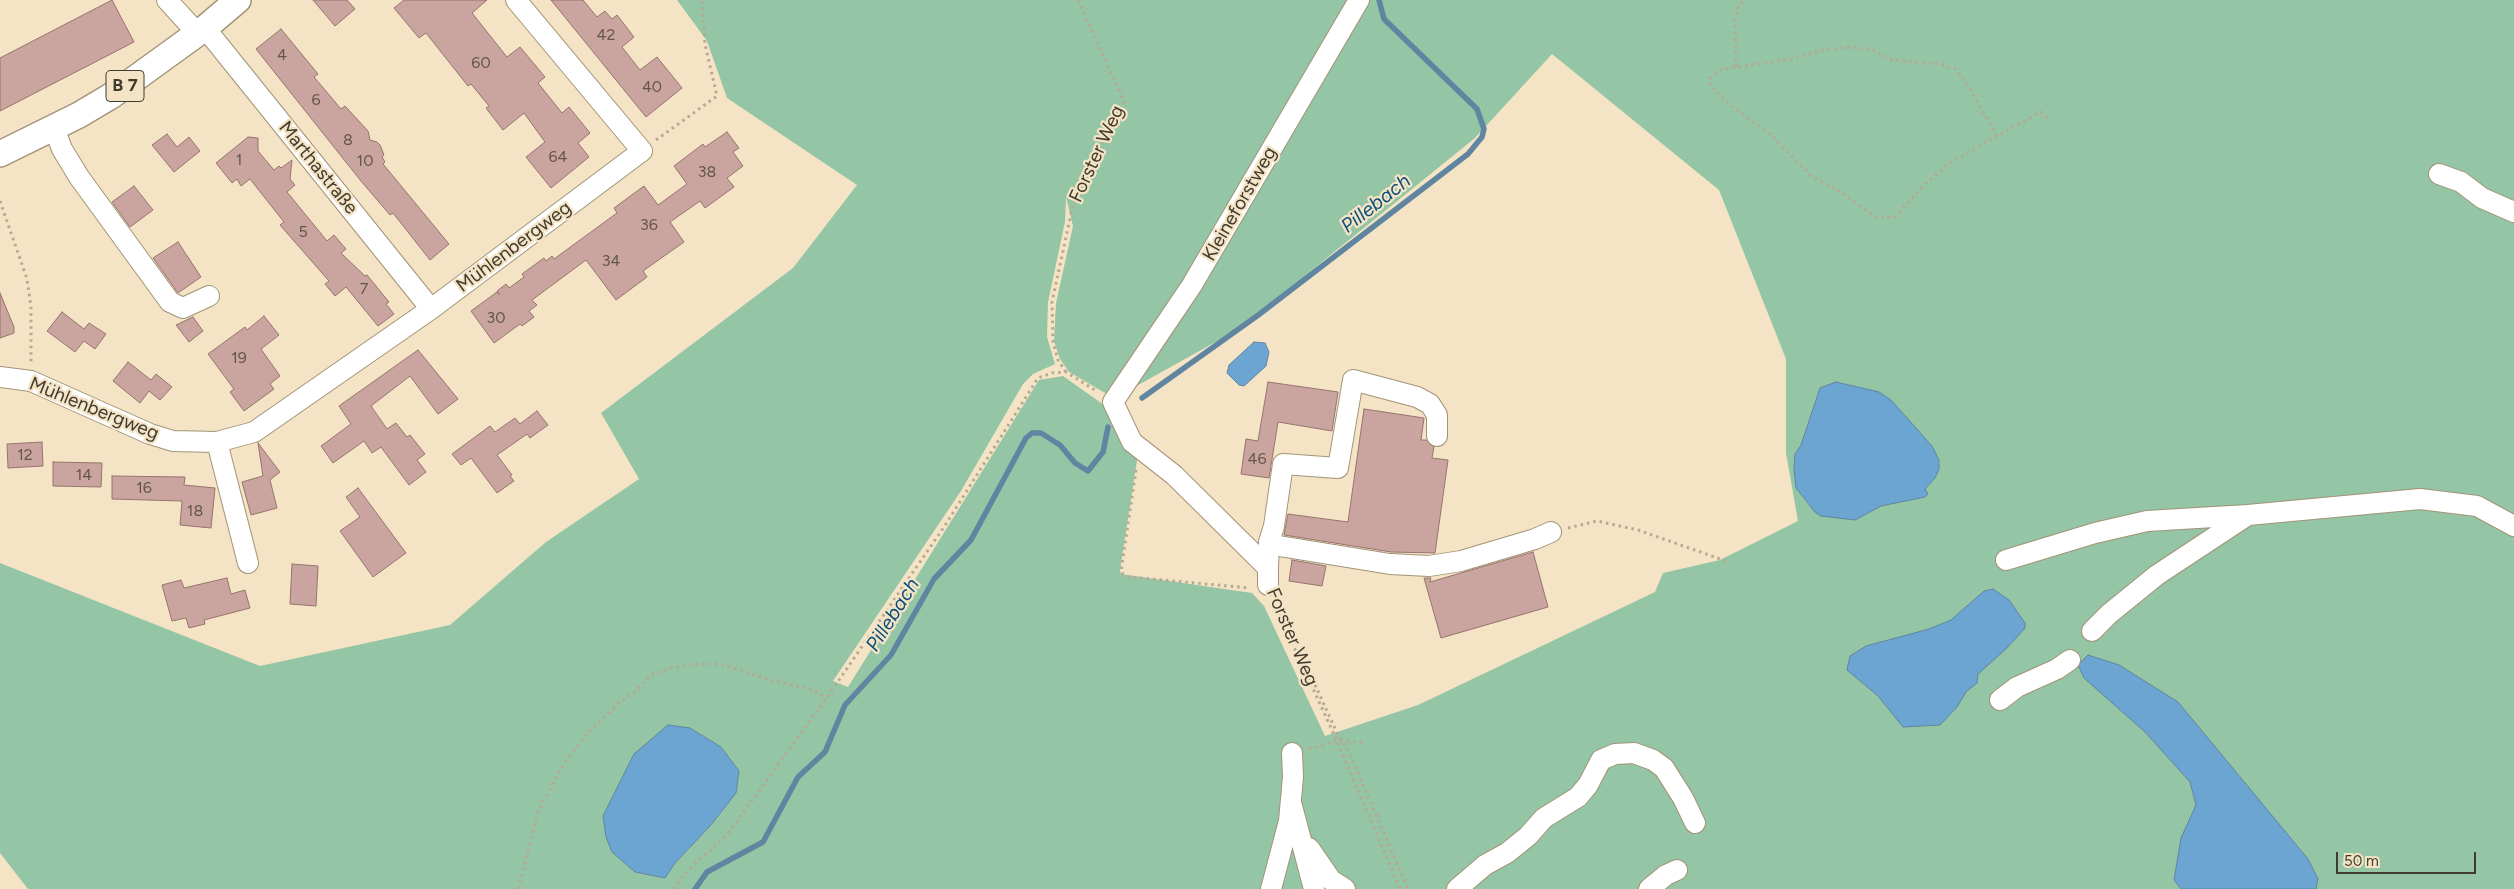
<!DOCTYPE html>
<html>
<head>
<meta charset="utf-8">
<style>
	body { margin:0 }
	#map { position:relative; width:2514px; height:889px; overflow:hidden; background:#f4e4c5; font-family:Figtree,sans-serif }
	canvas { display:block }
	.scale { position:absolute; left:2336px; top:852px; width:140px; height:22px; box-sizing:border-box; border:2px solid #413b2f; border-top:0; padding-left:6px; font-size:15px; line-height:18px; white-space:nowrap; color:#413b2f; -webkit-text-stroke:4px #f4e4c5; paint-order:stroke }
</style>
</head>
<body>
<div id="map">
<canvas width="2514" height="889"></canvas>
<div class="scale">50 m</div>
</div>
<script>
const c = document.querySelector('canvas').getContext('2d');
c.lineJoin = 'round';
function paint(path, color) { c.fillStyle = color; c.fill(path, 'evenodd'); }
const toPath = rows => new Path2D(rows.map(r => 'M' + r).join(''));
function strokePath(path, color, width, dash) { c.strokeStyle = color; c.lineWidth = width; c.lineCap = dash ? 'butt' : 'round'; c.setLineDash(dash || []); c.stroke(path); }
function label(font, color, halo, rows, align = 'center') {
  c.font = font + ' Figtree,sans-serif'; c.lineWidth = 4.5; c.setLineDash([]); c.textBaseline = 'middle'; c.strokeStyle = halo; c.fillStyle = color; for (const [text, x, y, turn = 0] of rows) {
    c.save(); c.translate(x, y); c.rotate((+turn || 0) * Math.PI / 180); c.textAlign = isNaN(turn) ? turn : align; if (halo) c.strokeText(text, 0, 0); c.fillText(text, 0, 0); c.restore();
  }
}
const green = toPath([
	[677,0,1351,0,1187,282,1112,391,1105,393,1069,372,1060,359,1054,341,1056,303,1073,226,1066,197,1065,222,1048,302,1047,337,1055,364,1033,374,1023,384,961,491,833,681,848,687,1039,380,1063,376,1111,410,1138,454,1120,570,1121,574,1252,593,1264,606,1325,736,1418,705,1655,592,1663,573,1720,560,1798,521,1786,453,1786,359,1719,190,1552,54,1475,138,1239,329,1131,389,1365,0,2514,0,2514,889,28,889,0,853,0,563,260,666,450,625,546,542,639,479,601,413,793,268,857,185,727,98,707,41],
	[690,728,721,747,739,772,710,826,675,863,665,878,635,872]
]);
const water = toPath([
	[1254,342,1265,343,1269,352,1266,366,1244,386,1239,385,1227,373,1229,365,1254,342],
	[1836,382,1879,392,1891,400,1932,446,1939,460,1939,469,1935,478,1925,489,1928,494,1925,497,1881,506,1855,520,1821,516,1815,512,1796,488,1794,469,1795,454,1801,445,1820,388,1836,382],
	[1993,589,2009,600,2025,623,2025,628,2007,648,1978,674,1977,683,1966,692,1957,707,1940,725,1903,727,1878,696,1847,670,1850,656,1866,646,1929,629,1951,620,1984,591,1993,589],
	[2088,655,2119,665,2178,702,2308,859,2318,879,2316,889,2181,889,2174,880,2181,838,2196,805,2190,782,2145,732,2084,678,2078,665,2088,655],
	[668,725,690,728,721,747,739,771,736,793,710,826,675,863,665,878,635,872,612,852,606,837,603,816,634,754,668,725]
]);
const stream = toPath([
	[1142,398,1257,316,1468,154,1482,137,1484,129,1477,109,1384,19,1379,0],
	[695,889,707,872,763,842,798,777,825,752,845,705,891,655,934,579,971,540,1026,438,1032,433,1041,433,1060,445,1075,463,1088,471,1103,452,1108,427]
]);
const building = toPath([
	[112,0,134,42,0,111,0,58,112,0],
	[313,0,347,0,355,9,335,26,313,0],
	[404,0,487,0,472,13,507,57,520,47,545,77,538,83,562,113,569,107,590,133,578,143,589,157,551,188,526,157,545,142,524,113,503,130,486,108,489,106,471,84,468,86,426,33,419,38,394,8,404,0],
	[551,0,583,0,597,17,605,11,612,19,617,15,634,37,622,47,640,70,657,57,682,88,646,117,551,0],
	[281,29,318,74,314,77,341,109,345,106,368,131,370,140,377,142,380,145,384,155,382,157,385,162,383,164,449,244,430,260,393,213,390,215,361,181,256,49,281,29],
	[727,132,739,148,733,152,743,166,727,178,734,187,705,208,700,201,670,222,684,242,643,271,647,277,616,300,586,260,532,300,537,305,529,311,534,317,522,326,520,324,494,343,471,311,497,292,500,295,497,291,506,284,509,288,524,277,522,274,544,258,546,261,552,256,554,259,617,213,614,208,644,186,658,205,687,184,674,166,703,144,705,147,727,132],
	[167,134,177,147,189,137,200,151,174,172,152,145,167,134],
	[248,137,258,138,258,151,274,170,279,166,281,168,292,160,290,179,295,185,287,192,327,241,334,235,346,249,341,253,365,276,367,275,389,302,386,304,394,314,378,326,346,287,335,296,325,284,329,281,280,225,284,222,250,179,241,186,237,179,232,183,216,163,248,137],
	[134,186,153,210,130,227,112,202,134,186],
	[178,242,201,277,178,293,153,258,178,242],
	[0,293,14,327,14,333,0,338,0,293],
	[62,312,84,329,89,323,106,334,95,349,84,341,75,352,47,331,62,312],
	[264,316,279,335,261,349,280,376,270,384,274,389,244,411,230,392,234,389,208,354,245,327,247,330,264,316],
	[193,317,203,331,189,342,176,325,193,317],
	[418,350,458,399,438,414,410,376,371,406,387,429,396,423,407,437,410,435,425,454,417,460,426,472,409,485,381,447,372,453,364,441,333,463,321,446,351,424,339,406,418,350],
	[128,362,151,380,156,374,172,387,160,400,149,391,140,403,113,381,128,362],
	[1268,382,1338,392,1332,431,1278,422,1269,478,1241,474,1246,439,1258,441,1268,382],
	[1364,409,1424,418,1421,440,1426,440,1434,447,1432,458,1448,460,1435,553,1391,552,1284,535,1288,514,1348,522,1364,409],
	[537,411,548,425,530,438,527,434,497,455,512,475,510,476,514,481,497,493,471,458,461,465,452,454,490,426,495,432,515,418,520,424,537,411],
	[42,442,43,466,8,468,7,444,42,442],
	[258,443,280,472,270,480,277,508,251,515,242,482,263,476,258,443],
	[53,462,102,463,101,487,53,486,53,462],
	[112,476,185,477,184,485,215,488,211,528,180,525,182,501,112,499,112,476],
	[358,488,406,553,373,577,340,531,360,517,346,497,358,488],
	[1533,552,1548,607,1441,638,1424,578,1431,578,1430,582,1533,552],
	[1292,560,1326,566,1322,586,1289,581,1292,560],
	[292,564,318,566,316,606,290,604,292,564],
	[227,578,231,594,245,590,250,608,204,620,205,624,189,628,186,618,172,621,162,585,181,580,184,588,227,578]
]);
const path = toPath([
	[1736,67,1735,20,1738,8,1744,0],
	[1997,136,1969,87,1955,69,1940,64,1892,60,1873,50,1852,47,1823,50,1791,59,1719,70,1709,79,1712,87,1730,105,1768,132,1812,177,1833,187,1876,217,1895,217,1922,187,1947,165,1982,144,2041,112,2050,120],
	[656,140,717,96,705,44,702,0],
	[0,201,27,279,31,307,31,363],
	[1066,372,1058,360,1053,342,1052,302,1074,200,1124,102,1078,0],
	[1136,470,1121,571,1123,574,1129,577,1250,588],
	[1568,528,1597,521,1638,530,1726,561],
	[1273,601,1337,741,1400,889],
	[1307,667,1337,733,1349,752,1408,889],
	[1309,749,1337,741,1366,742],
	[518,889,539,809,565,762,587,734,618,704,637,690,649,676,670,668,695,664,721,664,771,680,814,690,826,699],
	[674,889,688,870,726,836,826,699,944,527,1038,378,1052,373,1066,372,1098,392]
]);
const minor = toPath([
	[167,0,198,34],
	[205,28,431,309],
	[54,128,62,149,79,177,170,302,183,308,209,296],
	[2439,174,2461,182,2482,198,2514,212],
	[0,377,31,381,150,434,173,441,217,442,254,432,431,309,642,151,516,0],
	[217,442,248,563],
	[1269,542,1279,546,1390,564,1429,566,1461,561,1535,539,1551,532],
	[2006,560,2095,533,2147,521,2248,515],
	[1268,568,1269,542,1274,526,1283,464,1338,468,1353,380,1417,397,1430,404,1437,415,1437,436],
	[1268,585,1268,568,1174,475,1132,442,1113,402,1192,285,1359,0],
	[2092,631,2109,614,2157,575,2248,515,2420,499,2477,506,2514,526],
	[2000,700,2017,687,2057,669,2070,660],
	[1292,806,1314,889],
	[1309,848,1331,880,1345,889],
	[1271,889,1289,821,1293,777,1292,753],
	[1457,889,1485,865,1507,853,1528,836,1544,818,1578,797,1588,785,1601,760,1615,754,1634,753,1653,760,1664,768,1683,798,1695,823],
	[1649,889,1666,875,1677,870]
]);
const major = toPath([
	[0,154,79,115,111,96,205,28,238,0]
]);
const numberNames = [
	["42",606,35],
	["4",282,55],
	["60",481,63],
	["40",652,87],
	["6",316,100],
	["8",348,140],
	["64",558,157],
	["1",239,160],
	["10",365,161],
	["38",707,172],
	["36",649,225],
	["5",303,232],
	["34",611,261],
	["7",364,289],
	["30",496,318],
	["19",239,358],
	["12",25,455],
	["46",1257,459],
	["14",84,475],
	["16",144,488],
	["18",195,511]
];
const shields = [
	[125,86,38]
];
const shieldNames = [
	["B 7",125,86]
];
const streetNames = [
	["Forster Weg",1097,154,-65],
	["Marthastraße",318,168,51],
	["Kleineforstweg",1240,204,-60],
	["Mühlenbergweg",514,247,-37],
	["Mühlenbergweg",94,409,22],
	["Forster Weg",1292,637,67]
];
const waterNames = [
	["Pillebach",1376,204,-38],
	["Pillebach",893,615,-58]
];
paint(green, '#94c5a4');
paint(water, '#6ca5d2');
strokePath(water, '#5f85a1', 1);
strokePath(stream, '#5f85a1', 5.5);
paint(building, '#caa59f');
strokePath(building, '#96736d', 1);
strokePath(minor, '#a29477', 22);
strokePath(major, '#a29477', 28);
strokePath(path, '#b6a991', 3, [2.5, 4]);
strokePath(minor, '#fff', 20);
strokePath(major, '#fff', 25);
label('16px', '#63564b', null, numberNames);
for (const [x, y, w] of shields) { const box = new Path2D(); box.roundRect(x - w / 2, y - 15.5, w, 31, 4); c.fillStyle = '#f4e4c5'; c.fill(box); strokePath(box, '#413b2f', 1); }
label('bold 18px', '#413b2f', null, shieldNames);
label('19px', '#413b2f', '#f4e4c5', streetNames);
label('italic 20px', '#0c517c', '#f4e4c5', waterNames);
</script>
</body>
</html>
